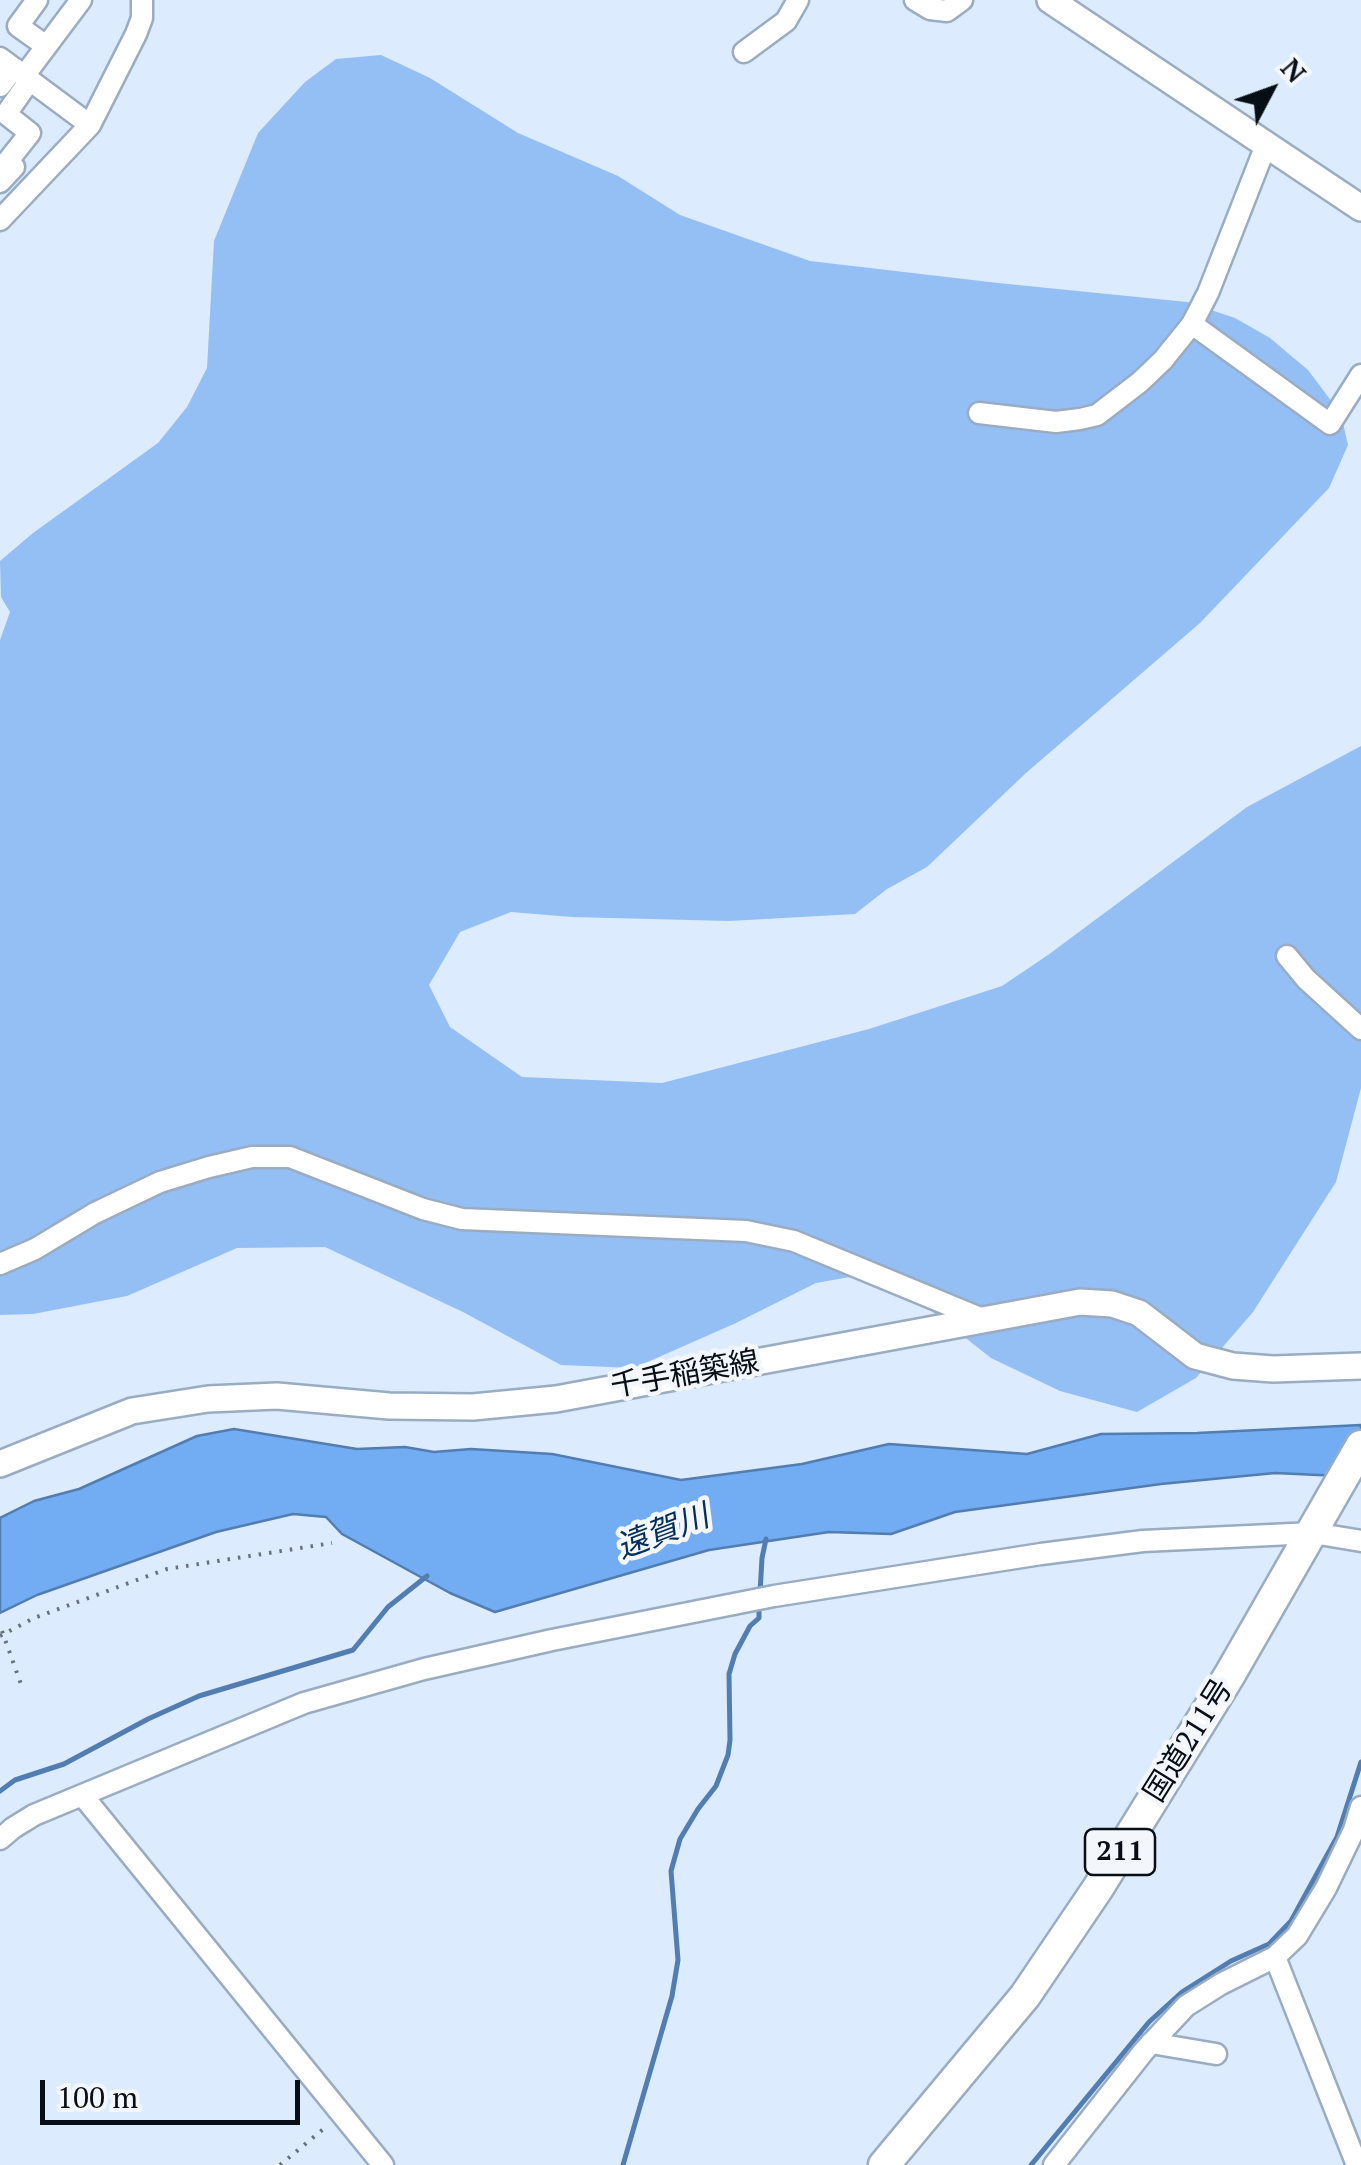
<!DOCTYPE html>
<html>
<head>
<meta charset="utf-8">
<style>
	body { margin:0 }
	#map { position:relative; width:1361px; height:2165px; overflow:hidden; background:#dcebfd; font-family:"PT Serif",serif }
	canvas { display:block }
	.north { position:absolute; left:1221px; top:40px; width:100px; height:100px; -webkit-text-stroke:8px #f3f7fb; paint-order:stroke; rotate:49deg; font-size:28px; font-weight:700; line-height:40px; text-align:center; color:#080e16 }
	.north::after { content:''; display:block; margin:auto; width:35px; height:45px; background:#080e16; clip-path:polygon(50% 0,100% 100%,50% 72%,0 100%) }
	.scale { position:absolute; left:40px; top:2080px; width:260px; height:45px; box-sizing:border-box; border:5px solid #080e16; border-top:0; padding-left:12px; font-size:30px; line-height:35px; white-space:nowrap; color:#080e16; -webkit-text-stroke:8px #f3f7fb; paint-order:stroke }
</style>
</head>
<body>
<div id="map">
<canvas width="1361" height="2165"></canvas>
<div class="north">N</div>
<div class="scale">100 m</div>
</div>
<script>
const c = document.querySelector('canvas').getContext('2d');
c.lineJoin = 'round';
function paint(path, color) { c.fillStyle = color; c.fill(path, 'evenodd'); }
const toPath = rows => new Path2D(rows.map(r => 'M' + r).join(''));
function strokePath(path, color, width, dash) { c.strokeStyle = color; c.lineWidth = width; c.lineCap = dash ? 'butt' : 'round'; c.setLineDash(dash || []); c.stroke(path); }
function label(font, color, halo, rows, align = 'center') {
  c.font = font + ' "PT Serif","Noto Sans JP",serif'; c.lineWidth = 9; c.setLineDash([]); c.textBaseline = 'middle'; c.strokeStyle = halo; c.fillStyle = color; for (const [text, x, y, turn = 0] of rows) {
    c.save(); c.translate(x, y); c.rotate((+turn || 0) * Math.PI / 180); c.textAlign = isNaN(turn) ? turn : align; if (halo) c.strokeText(text, 0, 0); c.fillText(text, 0, 0); c.restore();
  }
}
const green = toPath([
	[381,55,430,78,518,133,618,176,680,215,810,261,998,283,1187,302,1235,318,1270,338,1308,370,1341,414,1348,445,1329,488,1200,623,1026,773,927,867,887,889,855,914,729,921,572,917,511,912,460,932,429,985,450,1027,522,1077,662,1083,869,1029,1002,986,1048,955,1247,807,1361,746,1361,1088,1336,1182,1253,1312,1196,1378,1137,1412,1060,1391,991,1358,915,1298,861,1275,816,1283,736,1323,634,1368,561,1365,463,1312,325,1247,237,1248,127,1296,33,1314,0,1315,0,640,10,612,1,597,0,561,33,533,158,443,187,407,207,368,214,241,258,133,305,82,336,59]
]);
const water = toPath([
	[1361,1425,1361,1477,1275,1473,1161,1484,955,1512,891,1534,829,1532,709,1550,495,1612,450,1593,342,1534,326,1517,293,1514,216,1532,37,1595,0,1613,0,1518,34,1501,79,1489,197,1436,234,1429,357,1449,405,1447,434,1452,471,1449,552,1454,681,1480,802,1464,889,1444,1027,1454,1101,1434,1197,1433,1361,1425]
]);
const stream = toPath([
	[760,1593,762,1558,766,1539],
	[0,1791,15,1780,64,1764,148,1719,199,1696,353,1650,388,1607,427,1576],
	[623,2165,672,1996,678,1960,671,1871,680,1839,698,1809,716,1786,728,1755,730,1740,729,1674,735,1654,750,1626,759,1618,759,1604],
	[1031,2165,1149,2022,1182,1992,1231,1961,1269,1944,1291,1921,1337,1837,1361,1762]
]);
const path = toPath([
	[2,1631,22,1687],
	[0,1636,34,1618,167,1569,332,1543],
	[280,2165,327,2126]
]);
const minor = toPath([
	[37,0,18,26,46,46],
	[915,0,930,9,947,11,962,0],
	[744,52,786,21,798,0],
	[0,58,90,125],
	[24,76,81,0],
	[0,86,14,68],
	[7,162,30,133,6,114,30,80],
	[0,182,14,167],
	[0,220,90,125,136,34,142,18,142,0],
	[1192,324,1330,424,1361,375],
	[979,413,1056,422,1080,419,1097,415,1140,382,1163,360,1192,324,1208,293,1266,145],
	[1287,956,1306,979,1361,1029],
	[0,1264,35,1249,95,1213,160,1182,209,1167,252,1157,290,1157,423,1209,462,1219,746,1231,794,1241,985,1320],
	[83,1796,383,2165],
	[0,1839,13,1828,34,1815,304,1703,424,1669,552,1640,774,1596,1041,1554,1143,1541,1313,1533,1361,1541],
	[1275,1957,1357,2165],
	[1151,2043,1216,2054],
	[1054,2165,1144,2051,1186,2006,1221,1984,1275,1957,1297,1936,1326,1888,1354,1830,1361,1807]
]);
const major = toPath([
	[1050,0,1361,208],
	[0,1464,132,1411,208,1399,277,1396,389,1406,473,1407,556,1399,1080,1302,1112,1304,1139,1313,1195,1356,1233,1366,1273,1369,1361,1366]
]);
const highway = toPath([
	[884,2165,1025,1996,1098,1888,1229,1676,1361,1446]
]);
const shields = [
	[1120,1852,70]
];
const shieldNames = [
	["211",1120,1852]
];
const streetNames = [
	["千手稲築線",685,1375,-10],
	["国道211号",1189,1741,-58]
];
const waterNames = [
	["遠賀川",663,1533,-21]
];
paint(green, '#94bff5');
paint(water, '#72adf3');
strokePath(water, '#527db1', 2.5);
strokePath(stream, '#527db1', 5);
strokePath(minor, '#9aacc2', 25);
strokePath(major, '#9aacc2', 30);
strokePath(highway, '#9aacc2', 35);
strokePath(path, '#68727e', 4, [2.5, 8]);
strokePath(minor, '#fff', 20);
strokePath(major, '#fff', 25);
strokePath(highway, '#fff', 30);
for (const [x, y, w] of shields) { const box = new Path2D(); box.roundRect(x - w / 2, y - 23, w, 46, 8); c.fillStyle = '#f3f7fb'; c.fill(box); strokePath(box, '#080e16', 2.5); }
label('bold 28px', '#080e16', null, shieldNames);
label('30px', '#080e16', '#f3f7fb', streetNames);
label('italic 32px', '#052f5b', '#f3f7fb', waterNames);
</script>
</body>
</html>
